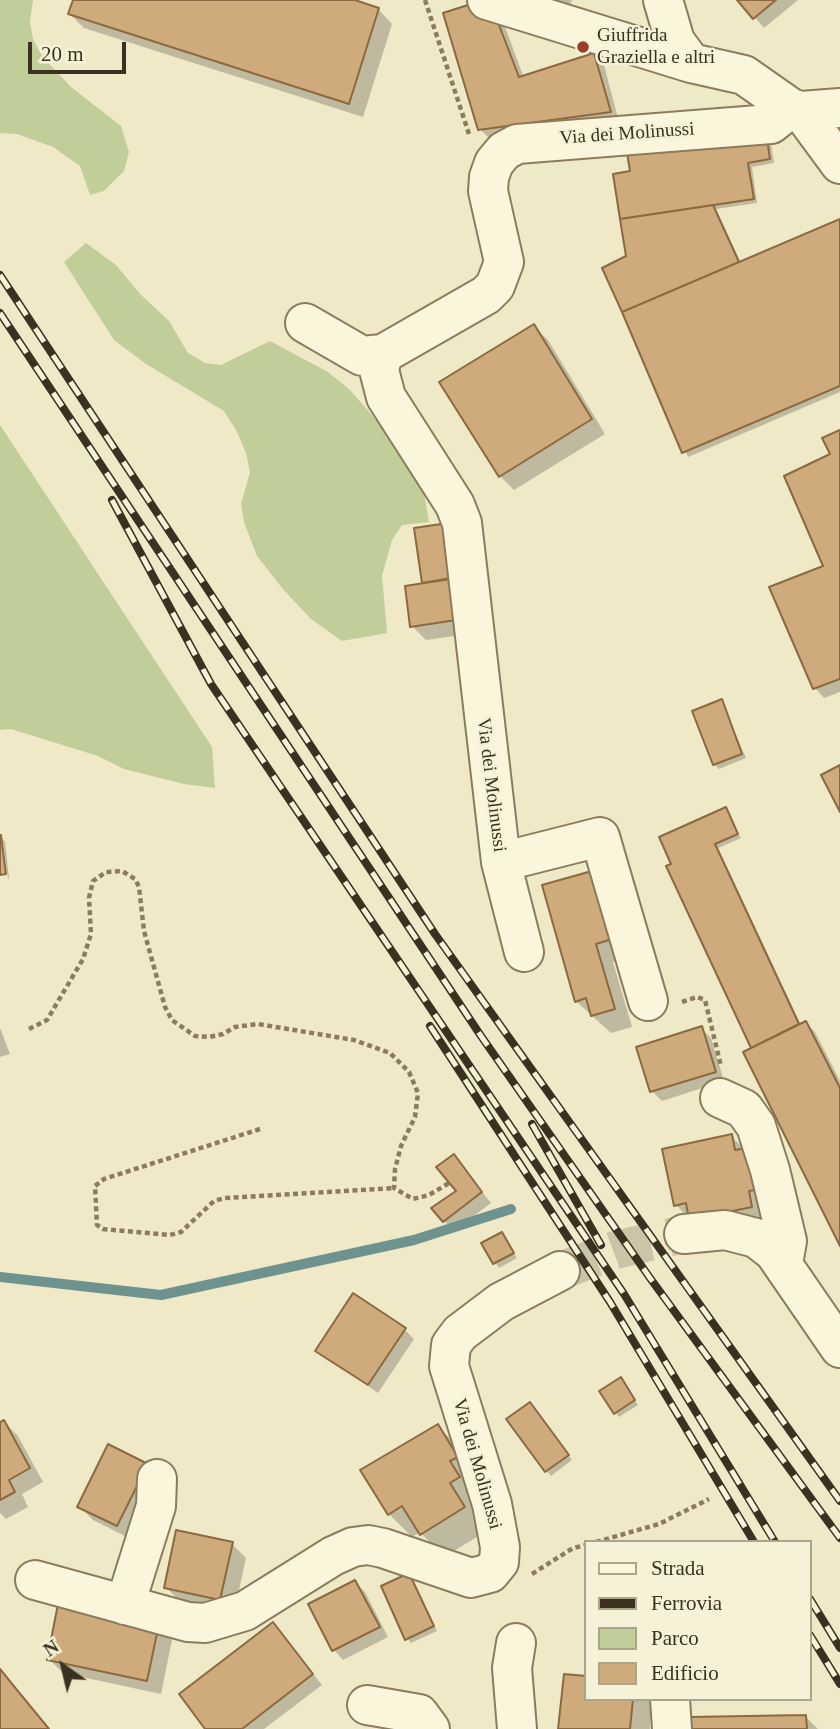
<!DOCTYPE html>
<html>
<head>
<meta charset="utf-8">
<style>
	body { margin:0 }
	#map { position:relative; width:840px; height:1729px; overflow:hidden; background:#efe9c7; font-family:Georgia,serif }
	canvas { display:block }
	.legend { position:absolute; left:584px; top:1540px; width:228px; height:161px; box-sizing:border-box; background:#f6f2d7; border:2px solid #aca58e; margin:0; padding:9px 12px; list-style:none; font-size:21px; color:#3c3120 }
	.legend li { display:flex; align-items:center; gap:14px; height:35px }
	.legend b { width:35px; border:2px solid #aca58e }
	.north { position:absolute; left:28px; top:1631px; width:70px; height:70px; -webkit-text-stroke:5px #f6f2d7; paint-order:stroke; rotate:326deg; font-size:19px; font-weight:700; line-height:28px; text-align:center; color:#3c3120 }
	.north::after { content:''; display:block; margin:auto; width:24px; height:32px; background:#3c3120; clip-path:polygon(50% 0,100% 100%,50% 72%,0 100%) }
	.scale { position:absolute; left:28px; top:42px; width:98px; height:32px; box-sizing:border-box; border:4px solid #3c3120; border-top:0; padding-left:9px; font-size:21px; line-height:24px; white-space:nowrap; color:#3c3120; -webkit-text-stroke:5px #f6f2d7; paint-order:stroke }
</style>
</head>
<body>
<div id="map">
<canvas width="840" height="1729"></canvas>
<ul class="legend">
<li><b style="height:9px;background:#faf5db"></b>Strada</li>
<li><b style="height:9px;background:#3c3120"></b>Ferrovia</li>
<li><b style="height:19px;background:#c1ce9a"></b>Parco</li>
<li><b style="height:19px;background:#ceaa7c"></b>Edificio</li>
</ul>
<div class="north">N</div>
<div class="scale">20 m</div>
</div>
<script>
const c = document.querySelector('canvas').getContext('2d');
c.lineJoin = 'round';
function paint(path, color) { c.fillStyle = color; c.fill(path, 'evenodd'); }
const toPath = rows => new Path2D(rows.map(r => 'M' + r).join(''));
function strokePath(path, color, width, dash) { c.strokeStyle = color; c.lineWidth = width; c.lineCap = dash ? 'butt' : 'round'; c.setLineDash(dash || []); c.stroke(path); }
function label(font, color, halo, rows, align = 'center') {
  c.font = font + ' Georgia,serif'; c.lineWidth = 5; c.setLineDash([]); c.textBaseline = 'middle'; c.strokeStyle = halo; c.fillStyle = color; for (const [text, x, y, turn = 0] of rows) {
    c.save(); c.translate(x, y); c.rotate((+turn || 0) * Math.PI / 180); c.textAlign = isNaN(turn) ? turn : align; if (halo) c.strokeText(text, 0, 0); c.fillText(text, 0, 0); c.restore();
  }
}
const green = toPath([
	[0,0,33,0,30,22,33,39,42,56,71,87,121,126,129,152,124,171,104,191,90,195,80,166,53,147,17,134,0,133],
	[86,243,116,265,140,294,169,321,188,353,205,363,221,365,270,341,328,372,349,389,386,431,423,487,429,522,402,525,392,540,382,576,387,633,342,641,311,619,282,588,257,556,244,522,241,504,250,472,246,453,236,430,224,411,146,364,114,340,64,262],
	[0,425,212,747,215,788,184,784,124,769,98,756,11,729,0,730]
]);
const shadow = toPath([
	[75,0,349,0,378,9,392,24,363,117,84,28,70,14],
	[535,0,572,0,568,11],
	[740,0,798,0,764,28],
	[445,15,504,24,524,78,594,55,604,65,619,122,490,139,480,129],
	[770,138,774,163,752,167,757,203,716,209,741,263,840,221,840,392,688,457,604,269,628,257,632,173],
	[533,326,548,340,605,434,514,490,500,476],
	[840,432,840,692,824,698,815,688,772,588,826,567],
	[448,525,476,633,426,640,412,626,427,584,424,582],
	[722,701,746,758,719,769,714,764],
	[725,809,741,838,718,848,801,1025,806,1023,815,1032,840,1081,840,1242,673,864],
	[3,840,5,841,9,878,8,879],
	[544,887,642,953,613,962,632,1027,611,1033,576,1001],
	[0,1028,10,1054,0,1057],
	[701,1028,711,1038,724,1081,662,1101,652,1091],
	[731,1136,769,1173,775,1230,714,1243,676,1205],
	[454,1157,491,1203,454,1231,444,1221,458,1191],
	[501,1234,517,1258,499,1268,483,1244],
	[404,1329,414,1339,378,1393,318,1351],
	[625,1384,638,1405,619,1417,615,1412],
	[534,1408,572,1460,551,1476,508,1419],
	[4,1422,18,1436,43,1482,22,1494,28,1507,6,1519,0,1513,0,1424],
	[437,1426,461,1449,482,1501,472,1507,487,1531,444,1557,420,1532,412,1537,389,1514],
	[147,1465,131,1539,93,1520,79,1506],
	[232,1544,246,1558,234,1613,180,1602,166,1587],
	[408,1575,437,1631,411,1643,407,1638],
	[355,1582,365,1592,388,1637,343,1660,334,1650,311,1605],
	[273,1624,322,1685,264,1729,208,1729],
	[158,1626,172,1640,161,1694,63,1673,49,1659],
	[565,1676,586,1678,586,1699,651,1699,650,1729,560,1729],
	[805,1716,818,1729,691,1729]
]);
const stream = toPath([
	[0,1277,161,1295,414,1240,511,1209]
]);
const building = toPath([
	[73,0,355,0,379,8,349,104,68,14,73,0],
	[737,0,776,0,753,19,737,0],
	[471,4,494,12,519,77,594,53,611,112,478,130,443,13,471,4],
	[766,132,770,159,748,163,754,199,620,219,613,174,630,171,627,153,766,132],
	[713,205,739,262,622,312,602,268,626,256,620,219,713,205],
	[840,219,840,386,682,453,622,312,840,219],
	[534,324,592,419,499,477,439,382,534,324],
	[840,430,840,679,813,689,769,587,823,566,784,476,830,454,822,438,840,430],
	[448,523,457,577,422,583,414,528,448,523],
	[457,578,463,619,410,627,405,586,457,578],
	[722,699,742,754,713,765,692,711,722,699],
	[840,765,840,812,821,775,840,765],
	[726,807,738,834,715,844,799,1024,751,1048,666,866,671,864,659,837,726,807],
	[1,835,6,874,0,875,0,835,1,835],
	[606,867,625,935,596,944,615,1009,591,1016,586,998,575,1002,542,885,606,867],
	[806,1021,840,1088,840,1246,743,1052,806,1021],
	[702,1026,716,1072,650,1092,636,1047,702,1026],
	[732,1134,735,1150,747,1148,755,1190,749,1191,752,1207,689,1220,686,1203,674,1206,662,1149,732,1134],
	[454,1154,482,1192,443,1222,431,1208,456,1191,436,1167,454,1154],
	[502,1232,514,1253,493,1264,481,1243,502,1232],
	[353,1293,406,1328,368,1385,315,1351,353,1293],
	[621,1377,635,1400,614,1414,599,1391,621,1377],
	[530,1402,569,1455,545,1472,506,1419,530,1402],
	[4,1420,30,1468,9,1480,15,1492,0,1500,0,1422,4,1420],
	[438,1424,458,1457,450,1461,460,1477,450,1483,465,1507,420,1535,402,1506,388,1515,360,1470,438,1424],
	[108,1444,148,1464,117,1526,77,1507,108,1444],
	[176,1530,233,1542,220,1600,164,1588,176,1530],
	[409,1573,434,1626,405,1640,381,1586,409,1573],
	[355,1580,380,1627,332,1651,308,1604,355,1580],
	[58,1604,159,1624,147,1681,47,1660,58,1604],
	[273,1622,313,1674,242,1729,205,1729,179,1694,273,1622],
	[0,1669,17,1690,49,1729,0,1729,0,1669],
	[564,1674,586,1676,586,1699,633,1699,630,1729,558,1729,564,1674],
	[806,1715,807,1729,689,1729,689,1717,806,1715]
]);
const minorTunnel = toPath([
	[560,1271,615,1250,684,1234]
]);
const path = toPath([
	[425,0,470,137],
	[682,1002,697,997,705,1000,721,1066],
	[29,1029,47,1020,83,959,91,934,89,898,93,881,106,872,122,871,135,879,139,887,144,931,165,1007,172,1020,195,1036,209,1037,223,1034,235,1027,258,1024,354,1040,390,1053,409,1072,418,1093,415,1117,401,1146,395,1169,394,1188,413,1199,429,1195,449,1183],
	[260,1129,104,1179,95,1186,97,1225,103,1229,170,1235,181,1232,214,1201,225,1198,394,1188],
	[596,1542,659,1524,709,1499],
	[532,1574,573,1548,586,1545]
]);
const minor = toPath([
	[487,0,691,63],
	[663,0,675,41,691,63,744,75,791,108,801,111,840,164],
	[801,111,840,108],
	[305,323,362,356,383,354,486,295,495,286,504,262,488,191,489,177,494,163,504,151,517,144,771,124,791,108],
	[383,354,379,370,386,397,455,505,462,523,501,862,524,952],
	[501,862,600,837,648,1001],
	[720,1098,744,1109,756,1126,770,1170,787,1241,783,1264],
	[684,1234,725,1230,756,1238,774,1252,840,1348],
	[35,1580,188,1622,205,1623,245,1611,333,1556,353,1547,368,1545,383,1548,471,1578,490,1573,499,1562,500,1547,492,1504,449,1366,451,1345,460,1333,501,1302,560,1271],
	[125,1605,156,1506,157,1479],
	[516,1643,512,1668,517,1729],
	[670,1699,672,1729],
	[367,1705,419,1714,430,1729]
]);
const rail = toPath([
	[0,275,435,934,840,1501],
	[0,313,481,1036,650,1278,840,1538],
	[112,500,211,684,624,1294,775,1542],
	[430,1026,610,1302,754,1542],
	[532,1124,601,1245],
	[810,1599,840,1648],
	[810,1635,840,1684]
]);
const markers = [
	[583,47,7,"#9c3a2b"]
];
const poiNames = [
	["Giuffrida",597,36],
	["Graziella e altri",597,58]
];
const streetNames = [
	["Via dei Molinussi",627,134,-4],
	["Via dei Molinussi",491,785,83],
	["Via dei Molinussi",477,1464,74]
];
paint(green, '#c1ce9a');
paint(shadow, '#0003');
strokePath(stream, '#6e928e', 10);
paint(building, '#ceaa7c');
strokePath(building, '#8b6941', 2);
strokePath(minorTunnel, '#cbc4a6', 38, [38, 19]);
strokePath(minor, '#8c7c5c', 42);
strokePath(path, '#8c7c5c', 4.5, [5, 3.5]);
strokePath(minor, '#faf5db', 38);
strokePath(rail, '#3c3120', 8);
strokePath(rail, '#f6f2d7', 5, [16]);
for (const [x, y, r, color] of markers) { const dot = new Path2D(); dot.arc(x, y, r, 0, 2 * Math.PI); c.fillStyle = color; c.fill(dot); strokePath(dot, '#f6f2d7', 2.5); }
label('19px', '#3c3120', '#f6f2d7', poiNames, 'left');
label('19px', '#3c3120', '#f6f2d7', streetNames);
</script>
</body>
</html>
